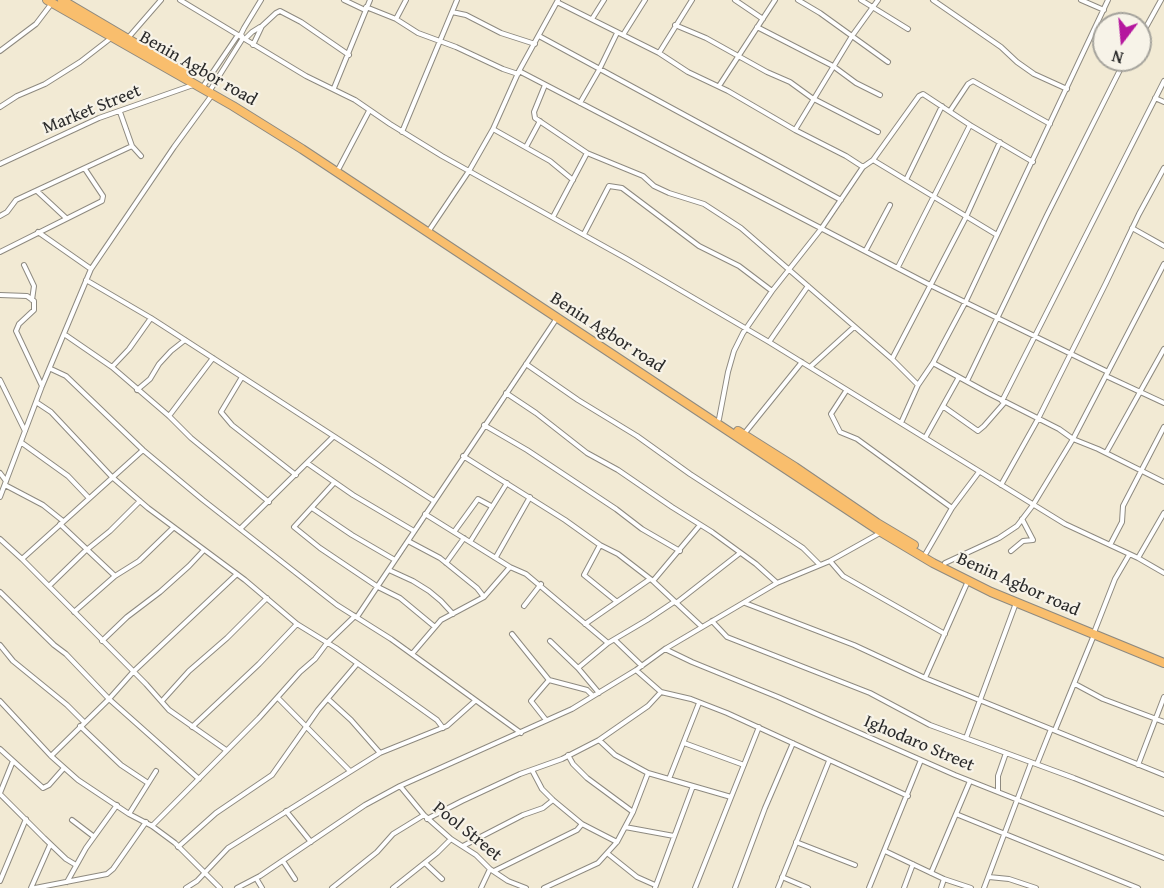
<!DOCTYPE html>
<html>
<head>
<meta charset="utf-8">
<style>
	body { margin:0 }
	#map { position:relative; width:1164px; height:888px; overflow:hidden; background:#f2ead4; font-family:"Gentium Book Plus",serif }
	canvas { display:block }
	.north { position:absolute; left:1092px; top:12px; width:60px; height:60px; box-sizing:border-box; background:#f7f3e8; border:2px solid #a5a39c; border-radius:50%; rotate:196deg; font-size:16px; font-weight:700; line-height:24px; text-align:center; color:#2b2b2b }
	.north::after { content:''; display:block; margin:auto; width:21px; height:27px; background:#b5179e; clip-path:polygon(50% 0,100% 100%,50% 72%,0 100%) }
</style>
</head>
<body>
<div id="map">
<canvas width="1164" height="888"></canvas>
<div class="north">N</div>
</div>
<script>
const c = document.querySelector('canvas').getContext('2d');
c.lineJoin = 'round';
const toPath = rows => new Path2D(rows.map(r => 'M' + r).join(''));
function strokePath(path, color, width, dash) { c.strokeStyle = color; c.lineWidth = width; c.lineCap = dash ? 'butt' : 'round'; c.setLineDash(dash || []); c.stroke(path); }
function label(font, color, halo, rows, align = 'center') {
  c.font = font + ' "Gentium Book Plus",serif'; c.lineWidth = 4.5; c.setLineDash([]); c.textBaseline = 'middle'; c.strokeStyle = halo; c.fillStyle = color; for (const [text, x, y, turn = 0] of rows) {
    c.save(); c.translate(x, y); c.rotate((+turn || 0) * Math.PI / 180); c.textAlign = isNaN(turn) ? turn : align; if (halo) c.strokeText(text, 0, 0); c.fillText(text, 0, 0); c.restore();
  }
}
const street = toPath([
	[180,0,306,76,355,100,390,124,442,156,627,259,769,342,1065,524,1138,558,1164,573],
	[344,0,365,10],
	[735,0,763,19],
	[798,0,820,13,888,62],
	[861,0,908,29],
	[933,0,1001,47,1017,62,1034,74,1067,89],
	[1081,0,1104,10],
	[557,2,659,53,688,72,728,91,795,130,846,156,863,167],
	[366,7,396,19,418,33,456,47,503,69,518,74],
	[452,12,466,15,501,33,535,44],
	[396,19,406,0],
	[592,19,604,0],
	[675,25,706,38,767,72,790,82,812,98,878,132],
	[757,27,833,66,856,83,880,95],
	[623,35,645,0],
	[539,36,841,200],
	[128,38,161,0],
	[1140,38,1161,0],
	[245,39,252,32,260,27],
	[253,45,262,26,276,13,280,11,301,22,349,55],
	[0,51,36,24,52,3],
	[659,53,692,0],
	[519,71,930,285,1108,372],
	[545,85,534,112,535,118,587,153,643,176,654,186,669,193,704,204,741,228,892,359,918,385],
	[719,86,775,0],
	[202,88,238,35],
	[334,88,370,0],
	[209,92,243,38,241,34,244,28,261,0],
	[1155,98,1164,102],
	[580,103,599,70,617,33],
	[0,107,17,96,45,84,80,62,111,38],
	[950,111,968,84,973,81,1050,124],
	[120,112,132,146,141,156],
	[493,129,550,161,573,180],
	[795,130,852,36,878,0],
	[402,132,457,0],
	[526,147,540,121],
	[873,160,997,235],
	[0,164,99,118,193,85],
	[339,168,369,111],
	[906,180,942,106],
	[37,191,66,218],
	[0,216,7,212,16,200,132,146],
	[553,217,587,153],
	[1132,228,1164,246],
	[430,229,469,171,493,129,519,71,558,0],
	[38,232,91,269],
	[584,234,609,186,622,188,699,246,739,266,772,291],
	[866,250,890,205],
	[0,252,102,201,103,196,85,169],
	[24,265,34,286,32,300],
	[898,267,970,125],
	[86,280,151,318,434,501],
	[0,295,27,296,34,301,34,310,19,324,16,331,42,386],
	[64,334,112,367,169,416,191,438,269,502],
	[769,342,808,286],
	[892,359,966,217,1000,142],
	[933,363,988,393,1059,429,1073,439,1098,449,1164,482],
	[526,364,578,400,637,436,690,474,773,528,803,548,820,565],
	[112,367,129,349,151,318],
	[810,367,854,327],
	[51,369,66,376,143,450,203,500,337,605,391,639,521,733],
	[1106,376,1164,403],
	[242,377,221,412,232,425,296,475],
	[0,380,25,431],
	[967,381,1047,215,1125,60],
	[137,390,150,379,159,364,171,351,185,340],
	[846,391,831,414,840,432,857,439,952,508],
	[506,393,536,413,587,453,618,470,672,507,712,532,756,564,777,583],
	[1002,401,1164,81],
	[36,402,51,412,112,477,148,508,245,580,297,624,336,648,437,720,443,728],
	[944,407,978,431,984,426,1005,402],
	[169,416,213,358],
	[719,419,728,372,734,351,743,333,772,291,821,229,863,167,873,160,919,96,923,94,970,125,1033,162],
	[901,423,918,385,933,363,966,301,1108,0],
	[484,425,527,450,616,509,642,529,680,551],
	[744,434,802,362],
	[925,438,959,377],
	[22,443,68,476,88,497],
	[143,450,22,559,146,684,169,710,226,750],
	[1106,453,1164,349],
	[463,456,565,520,600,545,618,554,653,581,702,627],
	[307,463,353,495,414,531],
	[0,473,6,481],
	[334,483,294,527,320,548,378,587,400,598,435,627],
	[5,485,43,505,63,521],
	[1001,485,1038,419,1106,283,1139,214,1164,168],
	[0,497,42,386,91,269,174,147,212,95],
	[312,508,352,535,395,560],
	[425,514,510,567,526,574,608,643,647,620,674,602],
	[60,524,115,576],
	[241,528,333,437],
	[454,532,478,499,491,506],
	[0,539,22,559],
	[408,541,440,558,477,588,484,597],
	[470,542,507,483],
	[600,545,584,575,616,601],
	[1110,545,1122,522,1123,506,1164,427],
	[1011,551,1023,541,1033,540,1022,519],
	[926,553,952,508,979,472],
	[496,557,530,497],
	[1138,558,1164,513],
	[830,561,843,576,945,634],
	[446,563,464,538],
	[945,563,999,538,1017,526,1033,505,1073,439,1164,264],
	[389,570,413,581,429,591,441,601,453,614],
	[653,581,700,525],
	[49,586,84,552,110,531,140,501],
	[0,592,54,645,66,654,109,699,199,779],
	[676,603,740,553],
	[745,603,854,645,925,678,1164,775],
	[524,606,541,584],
	[74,612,115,576,139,561,173,528],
	[357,617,557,318],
	[712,621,727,637,870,693,930,725,1074,778,1164,814],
	[585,624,650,579],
	[1095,630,1115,579,1129,555],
	[512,634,549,680,587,690,593,696],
	[615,640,642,666],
	[102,641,127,617,160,592,189,566,204,550],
	[550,641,578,668,599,693],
	[0,645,13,661,67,705,84,722],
	[665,649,692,662,778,697,955,775,1164,858],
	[412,654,441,620,484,597,510,567],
	[578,668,608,643],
	[636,670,661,692,691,699,727,713,908,796],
	[925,678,968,581],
	[1075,684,1103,699,1164,722],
	[278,698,350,771],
	[328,699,351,720,380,753],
	[0,701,51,756,78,780,129,814,152,826,175,843,220,888],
	[162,701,189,671,227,638,267,598],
	[546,720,531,701,549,680],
	[80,726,121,765,148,783],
	[192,727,259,664,297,624],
	[1055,730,1094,635],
	[966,738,1016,603],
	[599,740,615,755,648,773,731,797],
	[684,743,744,765],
	[0,749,43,788,49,785,64,768],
	[568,755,573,764,587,778,633,812],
	[51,756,109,699,133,672,237,574],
	[1037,764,1051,729],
	[1138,765,1164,697],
	[532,770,542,789,553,800,582,824,617,842],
	[669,779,699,703],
	[400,786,424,815,451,839,476,855,490,869,508,881,526,888],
	[998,792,998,776,1006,753],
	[0,793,13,761],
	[0,794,44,838,66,859,76,865],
	[286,811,311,842],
	[129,814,156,771],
	[956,814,1138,888],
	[427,819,462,801,520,774,562,759,599,740,648,706,661,692],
	[72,820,93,836],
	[152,826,259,718,300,672,315,659,327,643,355,616],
	[625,827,674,836],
	[796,842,855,865],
	[463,846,523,815,543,808,553,800],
	[178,847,216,813,272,775,318,710,357,664],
	[885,851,944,879,971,888],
	[607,853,637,877,655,885],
	[283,861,295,879],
	[425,863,442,879],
	[494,871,577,830,582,824],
	[931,873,970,781],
	[782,877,808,888],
	[989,877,1009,879,1036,888],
	[256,878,262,888],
	[0,881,26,819],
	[67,882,86,848,117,805],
	[31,888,50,845],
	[35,888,107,874,113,869,146,822],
	[186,888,197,881,228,848,380,753,447,726,475,701],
	[237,888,260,876,365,805,400,786,572,709,636,670,665,649,777,583,830,561,880,533],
	[332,888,377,852,393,834,424,815],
	[393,888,437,853,451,839],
	[481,888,490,869],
	[544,888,598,863,617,842,633,812,648,773],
	[655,888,693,786],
	[695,888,759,727],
	[735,888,765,808,793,743],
	[778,888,829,761],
	[869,888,921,760],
	[904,888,913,864],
	[941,888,944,879],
	[984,888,1031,763]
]);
const highway = toPath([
	[47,0,233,106,302,149,881,532,933,563,991,592,1164,663],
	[62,0,184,72],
	[738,431,795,467,877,523,914,545]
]);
const streetNames = [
	["Benin Agbor road",198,69,30],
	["Market Street",92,110,-22],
	["Benin Agbor road",607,333,33],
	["Benin Agbor road",1018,585,24],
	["Ighodaro Street",919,744,23],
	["Pool Street",467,832,39]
];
strokePath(street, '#8e8a80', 6);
strokePath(highway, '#8e8a80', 10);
strokePath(street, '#fff', 4);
strokePath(highway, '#f9be6d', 8);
label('18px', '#2b2b2b', '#f7f3e8', streetNames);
</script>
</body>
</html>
